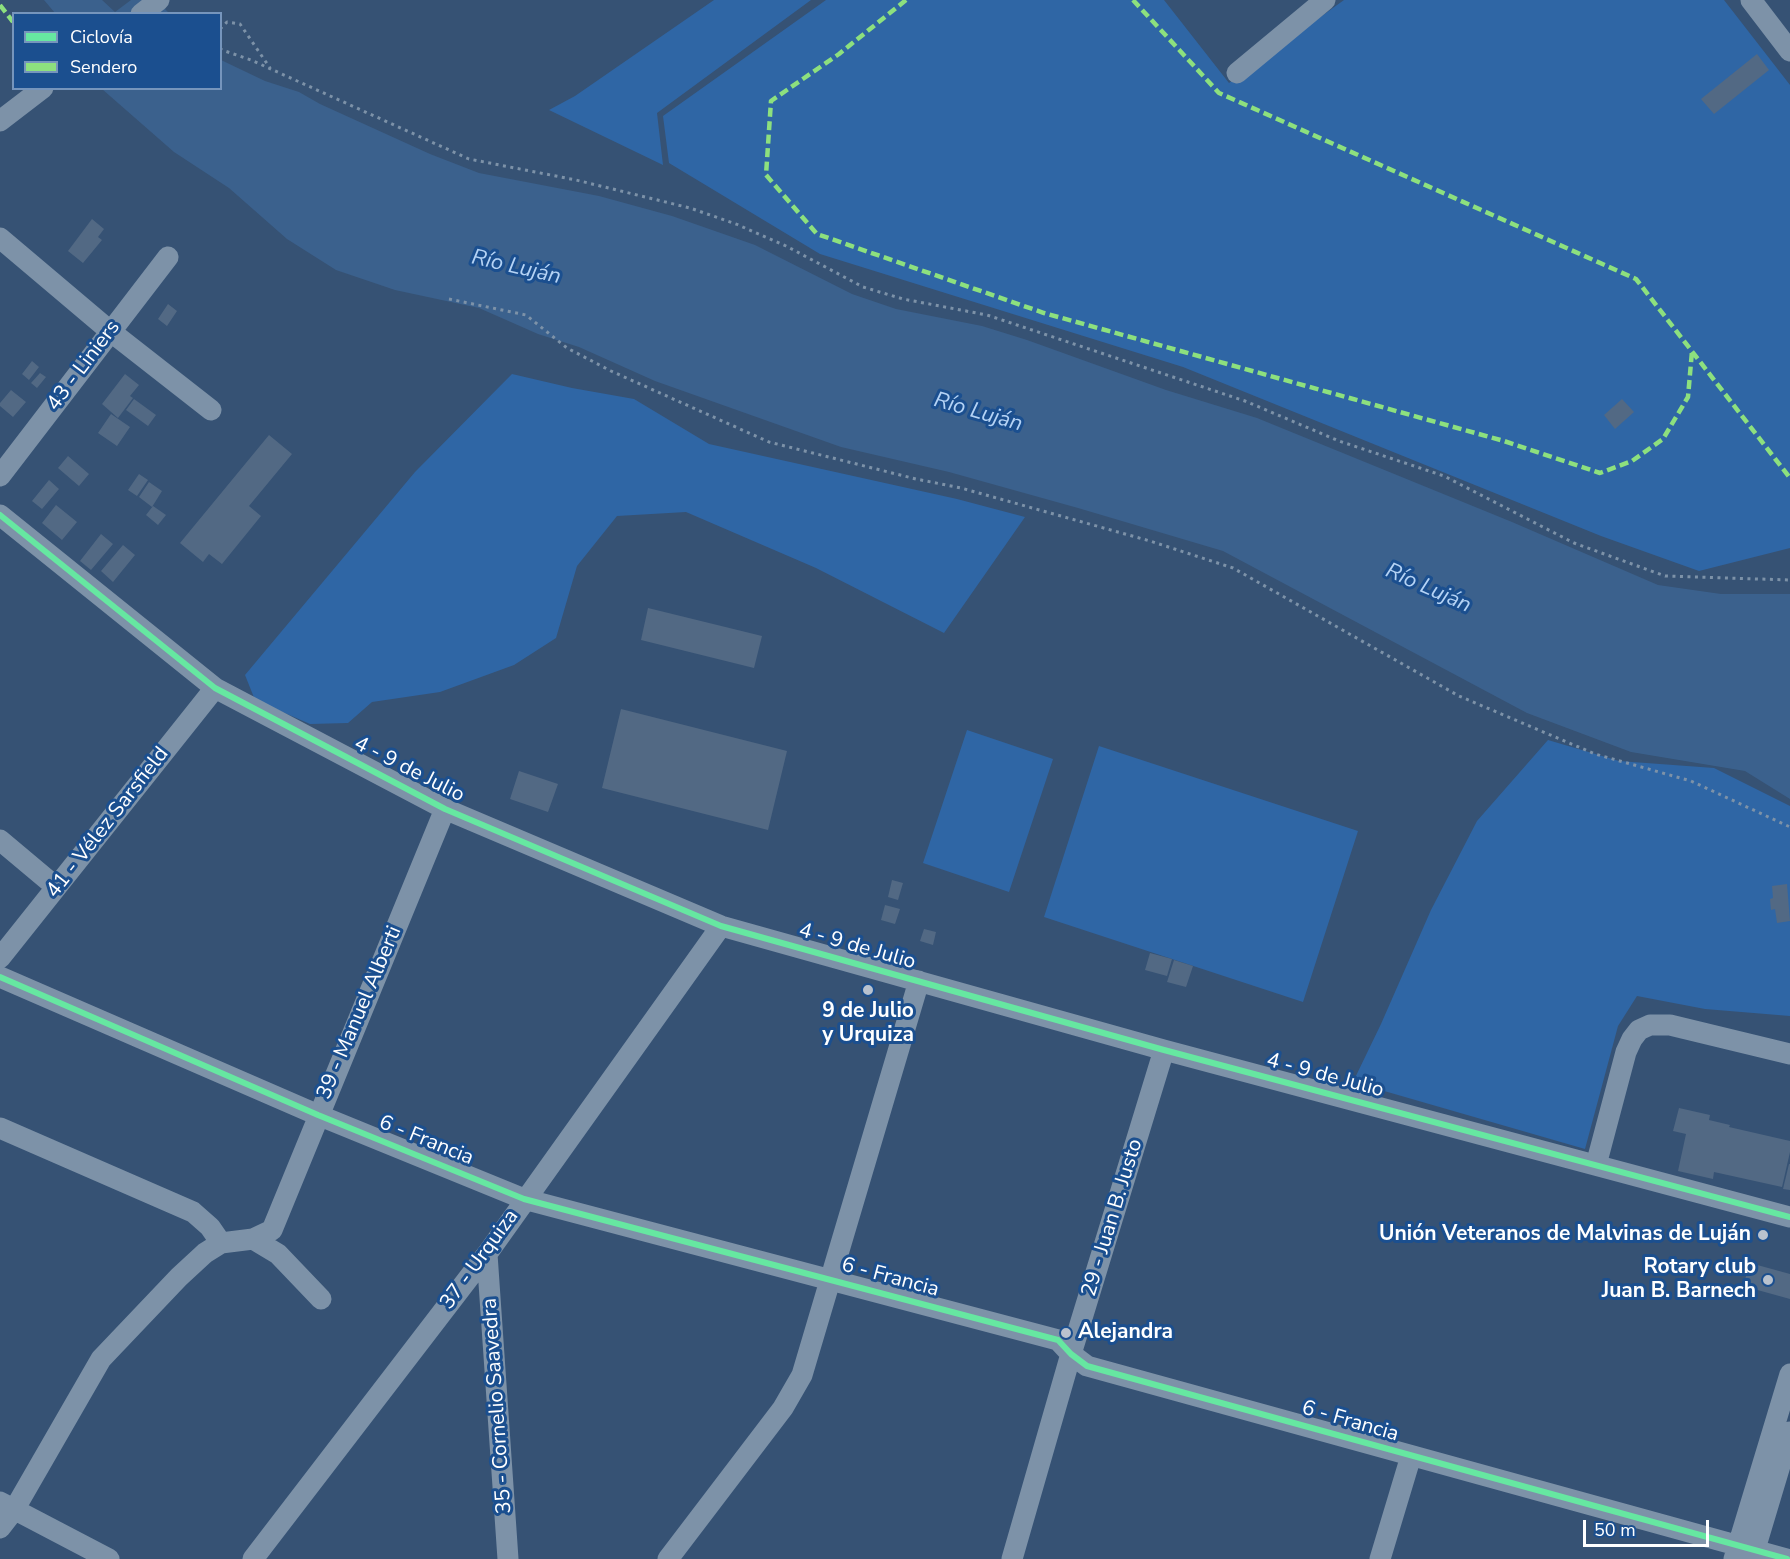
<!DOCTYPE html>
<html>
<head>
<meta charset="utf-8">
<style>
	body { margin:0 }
	#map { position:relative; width:1790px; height:1559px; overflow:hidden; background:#365274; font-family:"Nunito Sans",sans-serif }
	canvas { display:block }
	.legend { position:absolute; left:12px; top:12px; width:210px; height:78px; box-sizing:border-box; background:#1b4f8f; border:2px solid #7695bc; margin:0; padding:8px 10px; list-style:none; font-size:18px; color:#fff }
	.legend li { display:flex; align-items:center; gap:12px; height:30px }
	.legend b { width:30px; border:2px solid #7695bc }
	.scale { position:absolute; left:1583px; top:1520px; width:126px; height:27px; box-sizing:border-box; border:3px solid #fff; border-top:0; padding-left:8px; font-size:18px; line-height:21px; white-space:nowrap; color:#fff; -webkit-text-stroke:4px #1b4f8f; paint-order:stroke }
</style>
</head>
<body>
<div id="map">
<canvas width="1790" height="1559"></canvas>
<ul class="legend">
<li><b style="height:8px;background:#66e7a1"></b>Ciclovía</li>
<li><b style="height:8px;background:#8de07e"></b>Sendero</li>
</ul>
<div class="scale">50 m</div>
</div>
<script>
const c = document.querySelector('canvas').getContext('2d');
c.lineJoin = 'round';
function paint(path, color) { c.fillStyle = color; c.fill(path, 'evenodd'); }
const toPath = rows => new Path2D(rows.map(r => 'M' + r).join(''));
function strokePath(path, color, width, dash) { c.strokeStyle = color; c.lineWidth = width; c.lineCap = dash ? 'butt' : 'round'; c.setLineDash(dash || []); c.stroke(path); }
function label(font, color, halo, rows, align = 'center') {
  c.font = font + ' "Nunito Sans",sans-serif'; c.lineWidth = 6; c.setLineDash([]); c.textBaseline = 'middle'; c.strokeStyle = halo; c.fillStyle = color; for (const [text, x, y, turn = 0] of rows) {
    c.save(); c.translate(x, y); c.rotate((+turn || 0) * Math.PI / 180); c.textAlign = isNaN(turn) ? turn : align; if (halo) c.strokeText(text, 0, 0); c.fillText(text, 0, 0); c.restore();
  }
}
const green = toPath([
	[714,0,811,0,657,113,663,165,549,110,575,96],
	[826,0,1164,0,1229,83,1344,0,1724,0,1790,85,1790,548,1699,571,1601,536,1183,367,820,254,669,163,663,116],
	[512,374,572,388,634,399,709,444,957,499,1025,517,944,633,816,568,686,512,617,516,577,566,556,638,514,665,440,692,372,702,348,723,310,724,255,700,245,675,415,472],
	[967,730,1053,759,1009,892,923,863],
	[1548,740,1619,761,1714,768,1790,806,1790,1016,1705,1009,1637,996,1618,1026,1585,1149,1353,1082,1381,1024,1431,910,1477,821],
	[1099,746,1358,831,1303,1002,1044,917]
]);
const water = toPath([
	[44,0,102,0,115,12,131,0,156,0,169,13,55,13],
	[221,60,265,81,299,92,320,104,430,154,479,173,599,196,672,216,755,245,852,294,896,309,982,326,1027,340,1166,390,1257,418,1512,522,1658,585,1721,594,1790,594,1790,799,1745,771,1631,752,1527,713,1223,551,1078,508,949,472,841,447,655,381,579,347,538,334,479,308,395,290,336,270,287,239,229,188,174,152,102,89,220,88]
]);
const building = toPath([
	[1757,54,1769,70,1714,114,1701,99],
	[92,219,104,229,98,237,102,240,83,263,68,251],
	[168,304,177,311,167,326,158,319],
	[32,361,39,367,29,380,22,374],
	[40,373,46,377,37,388,31,383],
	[125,374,139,385,130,396,133,398,118,418,102,404],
	[11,390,26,402,13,417,0,406,0,403],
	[134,399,156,415,148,426,126,410],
	[1622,399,1634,412,1615,429,1604,415],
	[111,414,130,427,117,446,98,433],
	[269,435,292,454,249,506,261,516,222,564,209,554,203,562,180,543],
	[68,456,89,474,79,486,58,468],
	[139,474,148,480,137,496,128,490],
	[49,480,59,489,42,509,32,501],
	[149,482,162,491,152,507,139,497],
	[56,505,77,522,62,540,42,523],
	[153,506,166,515,158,525,146,515],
	[101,534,113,544,91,570,80,561],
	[123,545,135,555,113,582,101,571],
	[648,608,762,636,754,668,641,640],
	[621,709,787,751,768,830,602,788],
	[519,771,558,784,548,812,510,799],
	[892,880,903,883,898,900,888,897],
	[1787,884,1790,921,1777,923,1775,909,1771,910,1770,899,1773,898,1772,886],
	[885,905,900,909,895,924,881,920],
	[924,929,936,932,933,945,920,941],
	[1150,953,1172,959,1167,976,1145,970],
	[1174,960,1193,966,1186,987,1167,982],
	[1679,1108,1710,1115,1709,1120,1730,1125,1729,1127,1790,1141,1790,1152,1782,1187,1714,1172,1713,1179,1678,1171,1686,1134,1673,1131],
	[1789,1164,1790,1164,1790,1190,1783,1189],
	[1750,1263,1790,1274,1790,1299,1743,1286]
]);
const path = toPath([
	[220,29,227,22,240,24,270,68],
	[220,48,222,50,251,60,469,159,576,180,690,208,736,224,786,246,863,287,903,299,987,315,1245,401,1339,441,1444,476,1574,543,1665,576,1790,580],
	[449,299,526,315,567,348,611,371,769,442,916,479,961,488,1150,541,1233,568,1459,696,1595,754,1691,781,1790,827]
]);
const minor = toPath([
	[1751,0,1790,51],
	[141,14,159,0],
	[1237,73,1325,0],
	[0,121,43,88],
	[0,238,110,331,211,410],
	[0,476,168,257],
	[0,515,215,688,445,809,721,926,1164,1050,1790,1217],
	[0,840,56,887],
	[0,958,215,688],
	[0,977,318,1115,524,1199,1058,1340,1071,1354,1087,1366,1787,1559],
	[0,1128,193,1212,210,1227,221,1243],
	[1596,1165,1626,1052,1632,1039,1639,1030,1650,1025,1670,1025,1790,1054],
	[253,1239,278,1254,321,1299],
	[487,1254,508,1559],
	[0,1502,109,1559],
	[0,1528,14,1510,101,1359,179,1277,205,1253,221,1243,253,1239,272,1230,445,809],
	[253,1559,487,1254,721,926],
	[668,1559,783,1408,802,1375,919,981],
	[1012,1559,1071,1354,1164,1050],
	[1380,1559,1411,1456],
	[1734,1559,1790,1374],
	[1752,1559,1790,1432]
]);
const quiet = toPath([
	[906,0,839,54,771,101,766,175,817,234,1044,313,1504,441,1600,473,1632,461,1663,439,1688,397,1692,351],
	[1133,0,1219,93,1636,279,1790,478],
	[0,5,13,22]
]);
const cycleway = toPath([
	[0,515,215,688,445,809,721,926,1164,1050,1790,1217],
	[0,977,318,1115,524,1199,1058,1340,1071,1354,1087,1366,1787,1559]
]);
const markers = [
	[868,990,6,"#b9c2ce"],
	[1763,1235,6,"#b9c2ce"],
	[1768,1280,6,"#b9c2ce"],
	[1066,1333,6,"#b9c2ce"]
];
const streetNames = [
	["43 - Liniers",84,366,-53],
	["4 - 9 de Julio",409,770,27],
	["41 - Vélez Sarsfield",108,823,-52],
	["4 - 9 de Julio",857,947,16],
	["39 - Manuel Alberti",360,1013,-67],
	["4 - 9 de Julio",1325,1076,15],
	["6 - Francia",426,1141,22],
	["29 - Juan B. Justo",1113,1218,-73],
	["37 - Urquiza",480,1260,-54],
	["6 - Francia",890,1278,15],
	["35 - Cornelio Saavedra",498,1406,-94],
	["6 - Francia",1350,1422,16]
];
const poiNames = [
	["9 de Julio",868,1012,"center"],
	["y Urquiza",868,1036,"center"],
	["Unión Veteranos de Malvinas de Luján",1751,1235],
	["Rotary club",1756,1268],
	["Juan B. Barnech",1756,1292],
	["Alejandra",1078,1333,"left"]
];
const waterNames = [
	["Río Luján",516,268,13],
	["Río Luján",978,413,16],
	["Río Luján",1428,589,24]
];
paint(green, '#2f66a5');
paint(water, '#3b618d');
paint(building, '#526984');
strokePath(path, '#7d92a8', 3, [3, 4.5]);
strokePath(minor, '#7d92a8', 21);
strokePath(quiet, '#8de07e', 4.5, [9, 4.5]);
strokePath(cycleway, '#66e7a1', 6);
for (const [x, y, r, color] of markers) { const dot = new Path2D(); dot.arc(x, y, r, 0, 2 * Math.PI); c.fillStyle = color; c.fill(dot); strokePath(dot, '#1b4f8f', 2); }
label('21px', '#fff', '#1b4f8f', streetNames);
label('bold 21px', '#fff', '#1b4f8f', poiNames, 'right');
label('italic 22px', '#b5d3f5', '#1b4f8f', waterNames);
</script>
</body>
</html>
